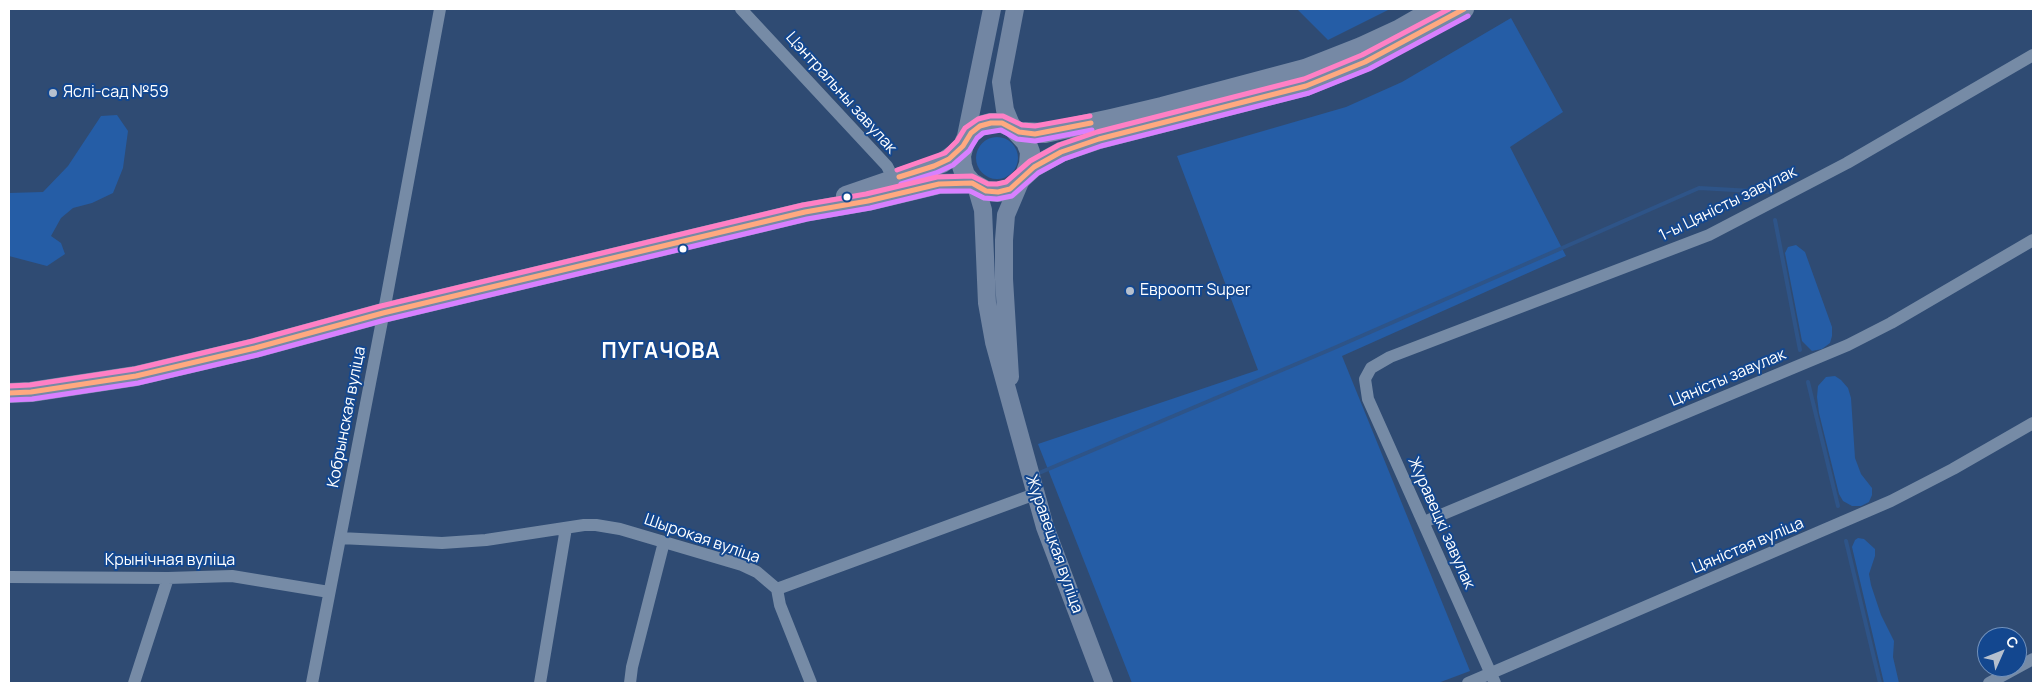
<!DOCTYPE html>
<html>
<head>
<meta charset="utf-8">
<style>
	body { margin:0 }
	#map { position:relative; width:2042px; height:692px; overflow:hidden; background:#2f4b73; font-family:Manrope,sans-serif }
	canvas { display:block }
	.frame { position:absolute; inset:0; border:10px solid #fff; pointer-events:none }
	.north { position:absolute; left:1977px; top:627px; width:50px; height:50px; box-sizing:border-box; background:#13478f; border:1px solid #7191bc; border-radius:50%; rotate:46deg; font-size:14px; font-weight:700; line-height:20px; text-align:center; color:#fff }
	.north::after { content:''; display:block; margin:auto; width:18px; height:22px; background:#b6c0ce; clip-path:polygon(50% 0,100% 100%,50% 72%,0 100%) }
</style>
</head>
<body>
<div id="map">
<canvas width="2042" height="692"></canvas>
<div class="frame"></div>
<div class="north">С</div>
</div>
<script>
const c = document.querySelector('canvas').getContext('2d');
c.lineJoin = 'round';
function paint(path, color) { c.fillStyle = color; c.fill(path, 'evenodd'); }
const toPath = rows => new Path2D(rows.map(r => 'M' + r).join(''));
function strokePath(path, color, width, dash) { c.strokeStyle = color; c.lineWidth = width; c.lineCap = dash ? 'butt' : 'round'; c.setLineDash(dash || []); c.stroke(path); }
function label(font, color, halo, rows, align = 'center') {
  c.font = font + ' Manrope,sans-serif'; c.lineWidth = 4; c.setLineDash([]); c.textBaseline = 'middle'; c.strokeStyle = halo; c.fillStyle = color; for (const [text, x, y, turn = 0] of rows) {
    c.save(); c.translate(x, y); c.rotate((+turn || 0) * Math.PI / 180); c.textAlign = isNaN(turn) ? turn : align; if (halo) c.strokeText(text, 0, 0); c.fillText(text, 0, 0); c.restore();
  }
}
const green = toPath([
	[1297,9,1390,9,1328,40],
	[1511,18,1563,112,1510,147,1566,256,1342,356,1470,671,1438,683,1132,683,1038,444,1258,370,1177,156,1346,107,1402,82],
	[117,115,128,131,123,168,113,193,92,203,73,208,61,218,51,236,61,243,65,254,47,266,9,256,9,193,43,192,68,166,101,116],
	'976 158a21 21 0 1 1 42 0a21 21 0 1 1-42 0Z',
	[1796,245,1805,252,1832,327,1832,336,1830,343,1822,349,1812,351,1802,341,1785,253,1788,247],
	[1835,376,1841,380,1848,388,1851,398,1855,458,1861,474,1872,488,1872,495,1869,502,1861,506,1852,506,1843,501,1839,494,1819,413,1817,397,1818,386,1826,377],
	[1858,538,1864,539,1875,549,1875,556,1869,574,1871,585,1881,615,1894,641,1893,657,1899,683,1884,683,1852,547,1855,540]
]);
const stream = toPath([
	[1775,220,1800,350],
	[1808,382,1838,506],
	[1039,473,1334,348,1699,188,1770,192],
	[1846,541,1880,683]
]);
const street = toPath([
	[741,9,887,166,893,178],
	[1424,522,1848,345,1891,323,2033,240],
	[340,538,442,543,486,540,584,525,596,525,620,529,742,565,757,572,777,589,1035,494],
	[9,577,168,578,232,576,329,592],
	[777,589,780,605,811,683],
	[134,683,168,578],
	[312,683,387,295,440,9],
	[540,683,566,528],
	[630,683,632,667,664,542],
	[1468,683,1891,501,1953,469,2033,423],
	[1495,683,1368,399,1365,379,1371,368,1390,357,1709,235,1847,163,2033,55],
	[1989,683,2033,659]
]);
const secondary = toPath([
	[1012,127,1005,110,1001,82,1015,9],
	[965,141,992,9],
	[976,186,983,210,987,303,994,342,1045,527,1104,683],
	[1010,377,1004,279,1004,240,1006,215,1020,182]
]);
const primary = toPath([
	[1019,132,1045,133,1111,119,1162,107,1305,69,1361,47,1400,29,1435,9],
	[1025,175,1029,164,1030,152,1026,142,1012,127,1002,123,991,123,980,126,971,133,965,141,961,156,962,166,965,175,972,183,986,191,998,192,1010,189,1034,167,1061,152,1099,139,1306,86,1365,62,1464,9],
	[846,196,942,163,955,154,963,146],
	[9,393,31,392,136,376,255,348,383,313,805,212,868,201,939,184,972,183]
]);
const bus1 = toPath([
	[899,177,934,166,949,159,963,146,971,133,980,126,991,123,1002,123,1019,132,1035,134,1091,123],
	[9,393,31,392,136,376,255,348,383,313,805,212,868,201,939,184,972,183,986,191,998,192,1010,189,1034,167,1061,152,1099,139,1306,86,1365,62,1464,9]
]);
const bus2 = toPath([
	[901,184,936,173,953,165,969,151,977,138,983,133,1001,130,1017,139,1035,141,1092,130],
	[9,400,32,399,138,383,257,355,385,320,807,219,870,208,940,191,970,191,984,198,997,199,1012,196,1038,173,1064,159,1101,146,1309,93,1369,69,1468,16]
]);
const bus3 = toPath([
	[897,170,945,153,957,141,965,128,978,119,990,116,1003,116,1022,125,1035,126,1090,116],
	[9,386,30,385,135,369,253,341,381,306,803,205,866,194,937,177,972,176,988,184,997,184,1006,182,1030,161,1059,145,1097,132,1304,79,1362,55,1449,9]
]);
const markers = [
	[53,93,5,"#b6c0ce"],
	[847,197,4.5,"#fff"],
	[683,249,4.5,"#fff"],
	[1130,291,5,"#b6c0ce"]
];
const poiNames = [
	["Яслі-сад №59",63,93],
	["Евроопт Super",1140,291]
];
const streetNames = [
	["Цэнтральны завулак",841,93,48],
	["1-ы Цяністы завулак",1728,204,-26],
	["Цяністы завулак",1728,378,-23],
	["Кобрынская вуліца",347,417,-79],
	["Журавецкі завулак",1441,523,66],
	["Шырокая вуліца",702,539,19],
	["Журавецкая вуліца",1054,544,71],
	["Цяністая вуліца",1748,546,-23],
	["Крынічная вуліца",170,561]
];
const districtNames = [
	["ПУГАЧОВА",661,352]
];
paint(green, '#255da6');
strokePath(stream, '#2e5488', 4);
strokePath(street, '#768ba6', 12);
strokePath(secondary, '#7286a3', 18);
strokePath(primary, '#7689a5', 20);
strokePath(bus1, '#ffa980', 5);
strokePath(bus2, '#d880ff', 5);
strokePath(bus3, '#ff80c5', 5);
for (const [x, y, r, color] of markers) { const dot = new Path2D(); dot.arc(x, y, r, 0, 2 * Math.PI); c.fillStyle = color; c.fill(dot); strokePath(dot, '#13478f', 2); }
label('16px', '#fff', '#13478f', poiNames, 'left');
label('16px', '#fff', '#13478f', streetNames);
c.letterSpacing = '1px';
label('bold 21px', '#fff', '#13478f', districtNames);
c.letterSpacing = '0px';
</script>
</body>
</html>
